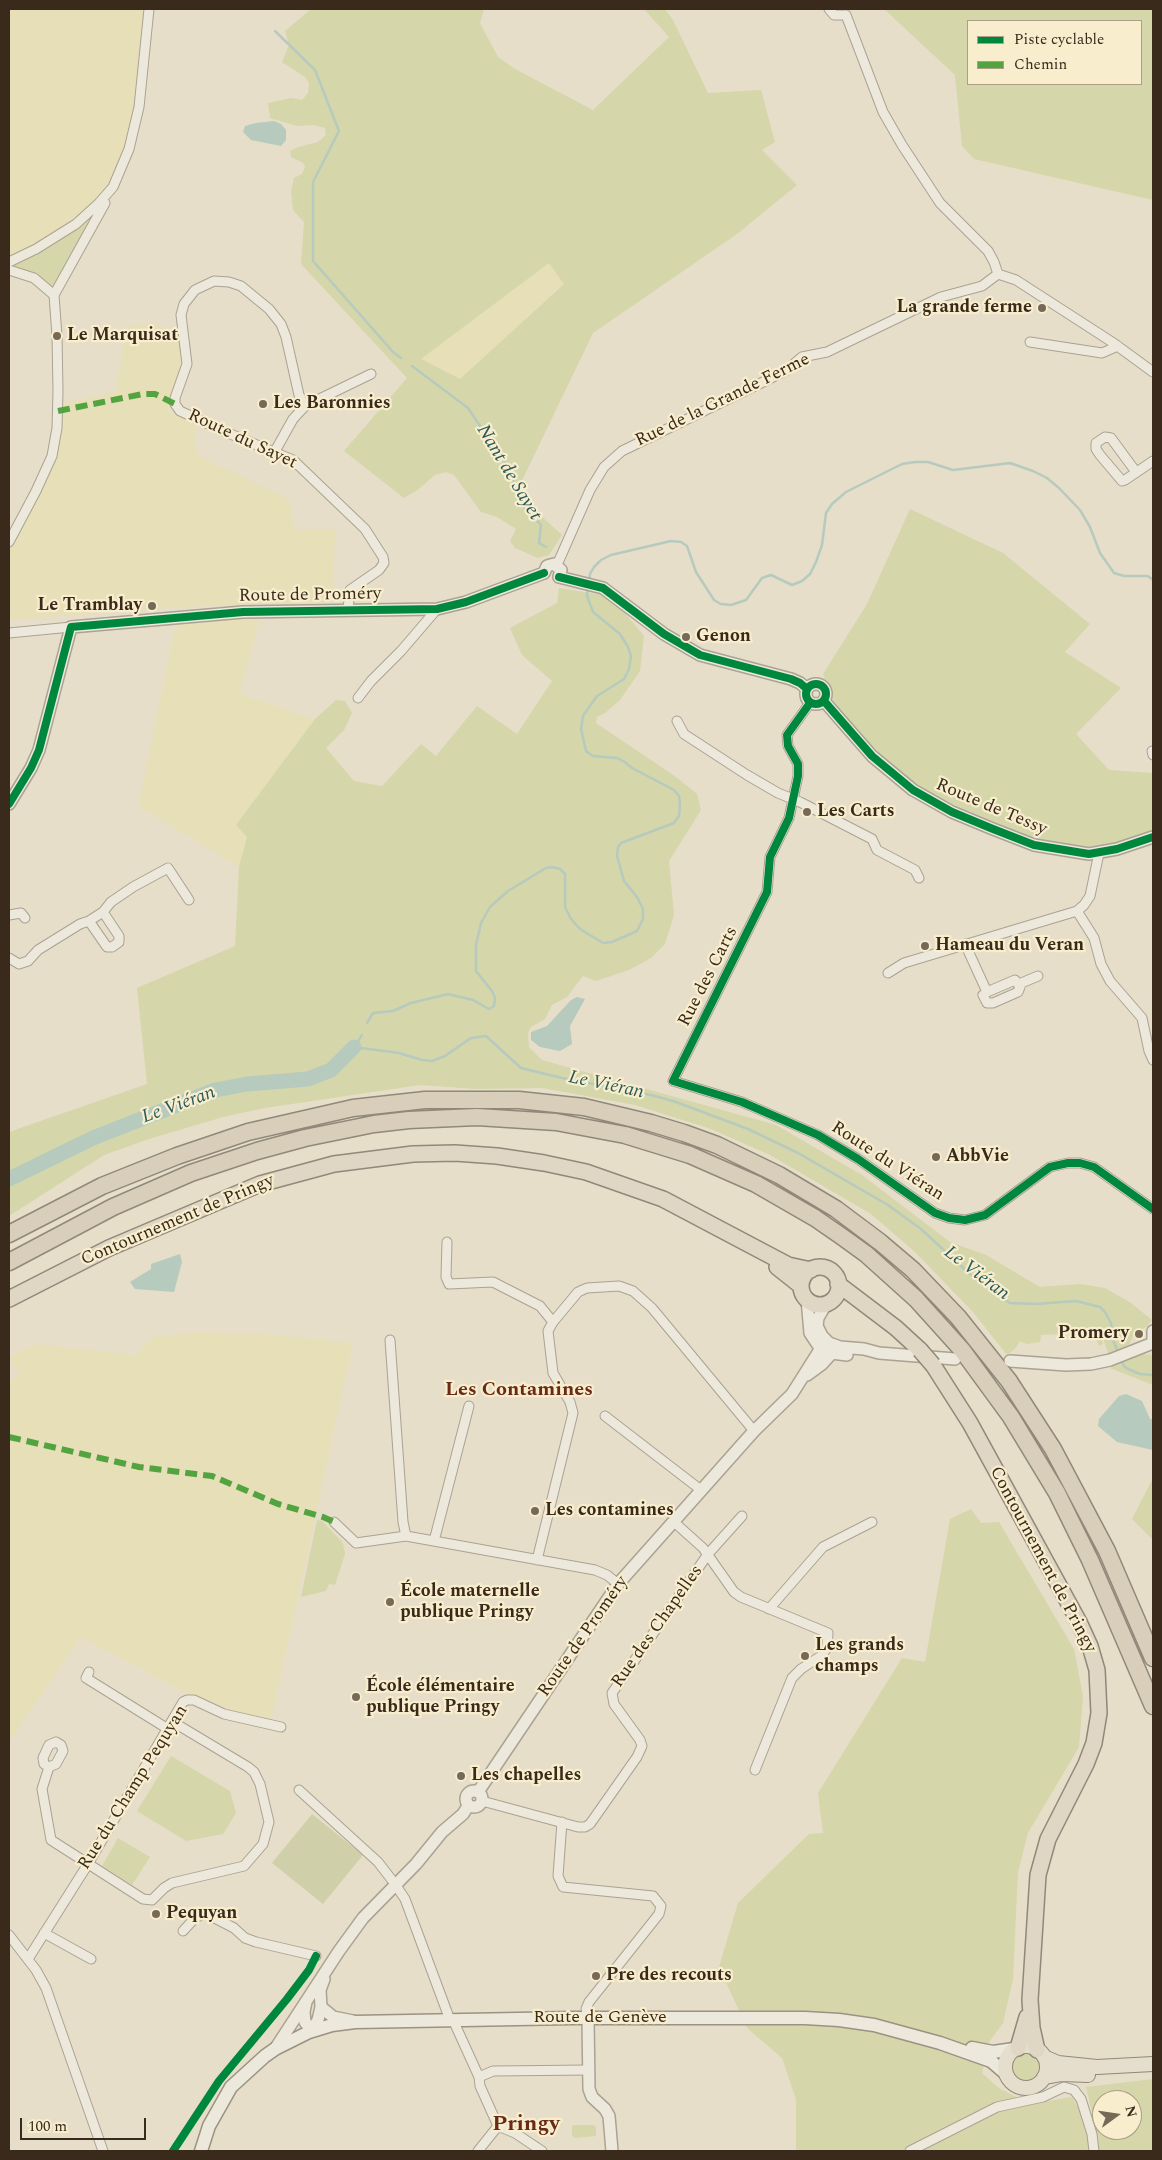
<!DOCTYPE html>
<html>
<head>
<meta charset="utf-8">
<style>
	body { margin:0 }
	#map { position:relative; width:1162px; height:2160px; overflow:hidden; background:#e6dec9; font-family:Spectral,serif }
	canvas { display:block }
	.frame { position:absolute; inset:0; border:10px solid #392a1b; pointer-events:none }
	.legend { position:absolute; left:967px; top:20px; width:175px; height:65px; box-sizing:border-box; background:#f8edcd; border:1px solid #ac9f86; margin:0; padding:6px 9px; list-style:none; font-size:15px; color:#392a1b }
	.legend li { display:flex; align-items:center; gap:10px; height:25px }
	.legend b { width:25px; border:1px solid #ac9f86 }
	.north { position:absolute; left:1092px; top:2090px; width:50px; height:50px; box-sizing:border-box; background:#f8edcd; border:1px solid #ac9f86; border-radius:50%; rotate:76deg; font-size:14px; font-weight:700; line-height:20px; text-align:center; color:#392a1b }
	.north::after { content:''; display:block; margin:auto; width:18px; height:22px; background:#766958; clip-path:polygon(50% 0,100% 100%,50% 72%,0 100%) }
	.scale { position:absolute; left:20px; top:2118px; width:126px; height:22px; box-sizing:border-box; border:2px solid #392a1b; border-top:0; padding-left:6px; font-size:15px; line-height:18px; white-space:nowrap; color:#392a1b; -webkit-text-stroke:4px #f8edcd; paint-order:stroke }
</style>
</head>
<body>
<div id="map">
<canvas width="1162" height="2160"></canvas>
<div class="frame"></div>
<ul class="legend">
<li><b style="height:6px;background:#00873e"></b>Piste cyclable</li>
<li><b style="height:6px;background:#53a440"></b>Chemin</li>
</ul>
<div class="north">N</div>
<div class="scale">100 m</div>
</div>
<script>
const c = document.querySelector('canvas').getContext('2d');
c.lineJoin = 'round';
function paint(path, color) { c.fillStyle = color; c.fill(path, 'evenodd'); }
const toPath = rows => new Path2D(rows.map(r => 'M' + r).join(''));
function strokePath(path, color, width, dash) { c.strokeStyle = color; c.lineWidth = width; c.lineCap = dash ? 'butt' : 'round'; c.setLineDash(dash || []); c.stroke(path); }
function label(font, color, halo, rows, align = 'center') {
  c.font = font + ' Spectral,serif'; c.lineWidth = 4.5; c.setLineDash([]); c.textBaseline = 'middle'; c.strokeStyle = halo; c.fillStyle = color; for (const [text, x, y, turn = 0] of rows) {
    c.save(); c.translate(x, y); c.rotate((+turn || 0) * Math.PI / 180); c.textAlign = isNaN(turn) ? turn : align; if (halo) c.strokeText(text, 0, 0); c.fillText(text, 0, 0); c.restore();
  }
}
const farmland = toPath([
	[9,9,145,9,140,69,134,109,125,149,107,187,92,207,64,229,9,257],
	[549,263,564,283,460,380,420,359],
	[155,322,178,335,185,362,167,410,195,422,197,455,290,500,294,529,335,530,333,602,178,607,9,620,9,547,50,474,60,441,64,403,116,391,126,326],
	[260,616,240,694,315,719,236,825,247,837,239,867,138,806,176,623],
	[197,1332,263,1334,353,1343,271,1720,245,1715,180,1690,81,1637,9,1742,9,1382,19,1374,9,1357,35,1344,135,1355,154,1336]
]);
const green = toPath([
	[311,9,484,9,480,23,498,57,515,69,593,110,669,37,644,9,665,9,673,20,708,93,761,90,775,142,762,150,797,185,737,234,593,333,516,493,562,535,549,555,538,558,515,548,510,541,516,529,497,517,481,512,454,475,446,472,435,475,416,491,404,498,344,451,407,378,301,264,304,222,293,210,291,191,294,178,302,174,305,167,303,163,291,157,290,151,298,147,318,142,326,135,325,128,314,125,297,126,270,118,268,103,291,98,302,100,308,93,309,83,305,77,282,62,289,45,285,31],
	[549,263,564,284,460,379,421,359],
	[884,9,1153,9,1153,200,974,159,962,146,955,75],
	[968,21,1141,21,1141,84,968,84],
	[96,211,54,286,50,286,9,267],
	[910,509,1003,553,1090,624,1065,652,1121,688,1076,734,1109,770,1153,773,1153,830,1103,847,1067,846,1026,835,950,803,911,782,864,739,832,699,823,674,867,604],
	[559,588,603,595,625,613,644,636,640,671,620,700,605,713,597,717,596,723,676,777,697,794,701,810,669,861,674,915,665,944,651,958,629,970,596,981,583,976,567,997,552,1005,545,1019,531,1027,528,1033,529,1047,542,1060,776,1125,862,1175,950,1242,986,1255,1040,1287,1080,1284,1105,1288,1131,1303,1152,1320,1146,1327,1134,1334,1128,1347,1109,1355,1099,1328,1098,1328,1103,1344,1099,1346,1092,1329,1069,1328,1065,1334,1041,1335,1040,1342,1026,1344,1020,1341,1015,1349,1007,1355,973,1312,915,1252,871,1214,770,1155,711,1129,635,1105,542,1088,476,1089,420,1085,265,1108,223,1117,149,1139,104,1155,9,1216,9,1132,147,1084,137,988,235,946,239,867,247,837,236,825,315,719,336,700,345,701,352,713,344,730,326,748,354,781,382,786,421,744,436,756,477,706,517,734,552,681,522,655,510,628,557,603],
	[1143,1354,1153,1355,1153,1385,1110,1368,1113,1365],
	[1153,1478,1153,1540,1132,1519],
	[971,1509,981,1523,999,1522,1074,1649,1083,1696,1079,1747,1028,1833,1018,1872,1013,1979,1003,2023,989,2042,982,2073,1000,2089,1030,2104,1072,2097,1099,2142,1086,2087,1153,2079,1153,2151,796,2151,796,2099,782,2058,747,2028,719,1967,738,1903,809,1834,823,1833,818,1793,902,1658,925,1662,950,1519],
	[1102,2100,1132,2100,1132,2130,1102,2130],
	[317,1520,322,1521,343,1543,345,1554,335,1585,329,1584,326,1591,301,1597],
	[171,1756,230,1791,236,1813,223,1834,186,1841,137,1811],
	[118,1838,150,1857,132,1885,102,1866],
	'1011 2067a14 14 0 1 1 28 0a14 14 0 1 1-28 0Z',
	[575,2125,593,2125,596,2127,596,2136,575,2138,572,2136,572,2126]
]);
const cemetery = toPath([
	[312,1814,363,1855,323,1904,272,1863]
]);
const water = toPath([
	[274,121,281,124,286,130,286,140,281,146,251,140,243,132,245,126,256,123],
	[577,997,585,999,570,1026,572,1044,560,1051,540,1047,531,1040,531,1032,547,1026,571,1000],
	[180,1254,182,1262,174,1292,135,1289,130,1282,151,1269,151,1264],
	[1126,1394,1142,1401,1150,1419,1153,1419,1153,1450,1117,1442,1098,1426,1099,1419,1119,1396]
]);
const stream = toPath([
	[275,31,315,70,339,131,313,182,313,261,393,352,401,358],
	[412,366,468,408,507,466,524,507,541,525,539,543,546,547],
	[589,581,590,574,594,567,601,560,611,555,671,541,681,542,687,546,696,572,714,600,721,604,731,605,746,600,762,578,771,575,792,585,802,581,810,574,816,562,822,545,826,513,832,504,846,492,902,464,915,462,928,462,953,470,1010,463,1033,471,1047,478,1059,488,1080,510,1090,527,1100,553,1114,573,1124,576,1148,576,1153,580],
	[367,1023,373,1013,393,1011,411,1003,448,994,473,1000,489,1009,494,1006,495,998,492,991,476,971,476,945,481,923,490,907,508,891,546,868,552,867,560,869,565,874,565,907,571,919,580,929,603,943,612,942,637,931,643,919,643,909,637,897,624,881,617,856,618,847,621,843,674,823,679,816,680,805,679,796,674,790,632,768,625,762,617,758,593,756,586,751,581,729,583,716,597,696,624,679,629,669,631,656,628,647,620,634,593,612,587,596,588,587],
	[354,1047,399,1053,422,1060,432,1061,445,1056,471,1038,486,1036,521,1068,562,1078,651,1095,676,1102,748,1129,798,1153,888,1205,921,1229,971,1275,1010,1303,1036,1304,1076,1301,1100,1307,1105,1312,1111,1323,1113,1340,1118,1352],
	[354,1047,362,1035],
	[1121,1359,1124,1366,1128,1369,1140,1374,1153,1375]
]);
const river = toPath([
	[9,1179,93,1138,215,1090,247,1084,308,1079,331,1070,354,1047]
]);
const minor = toPath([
	[829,9,834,15,846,15],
	[846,15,883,112,902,145,940,203,988,251,994,262,998,274,1016,280,1112,342,1153,372],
	[9,262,36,249,76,224,99,203,113,187,129,149,139,107,149,9],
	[9,270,34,278,54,295,57,336,58,391,57,428,52,456,36,491,9,542],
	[54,295,105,203],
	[1030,342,1102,353,1118,346],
	[305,406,299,395,286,337,281,324,269,309,241,286,229,282,214,281,195,290,184,304,181,315,187,364,175,398,175,404,180,411,228,433,293,460,365,529,383,557,384,563,379,570,350,590,348,609],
	[274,453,293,419,305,406,371,374],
	[1136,472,1111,438,1105,437,1096,443,1096,449,1100,455,1122,481,1125,480,1153,461],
	[557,565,590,490,604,467,622,451,757,385,787,370,802,357,827,352,941,297,982,286,998,274],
	[9,633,71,627],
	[358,698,371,681,401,651,437,609],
	[810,703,787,735,788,746,798,764,798,776,789,818,770,857,767,892,673,1081,742,1102,818,1135,858,1159,935,1213,949,1218,965,1220,985,1215,1050,1167,1068,1163,1080,1163,1094,1167,1153,1209],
	[677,721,684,734,747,775,778,793,800,802,872,839,877,850,915,870,919,878],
	[1152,751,1153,755],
	[1077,911,1094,938,1101,964,1110,981,1142,1018,1149,1051,1153,1060],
	[9,915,21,913,25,918],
	[89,921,107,947,112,947,119,942,119,936,103,912],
	[965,944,987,992,983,995,987,1003,993,1003,1018,992,1020,987,1015,980,987,992],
	[9,958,19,964,28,961,38,950,80,924,89,921,103,912,111,902,133,887,168,868,189,900],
	[888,973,904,963,1077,911,1084,905,1090,896,1099,853],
	[1019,984,1038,976],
	[447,1242,446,1277,449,1284,493,1282,540,1306,553,1322],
	[390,1340,403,1522,406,1536,595,1570,607,1575,618,1584],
	[605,1416,701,1490],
	[334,1522,356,1543,406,1536],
	[674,1522,703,1548,734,1592,741,1597,828,1633,827,1648,821,1656,801,1669,792,1678,755,1770],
	[434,1541,469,1406],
	[537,1560,573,1413,570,1402,553,1373,548,1331,553,1322,578,1292,587,1288,619,1286,633,1291,652,1308,754,1431],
	[769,1609,823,1547,872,1522],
	[89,1672,86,1678,168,1729],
	[56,1742,61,1745,63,1751,56,1764,49,1767,44,1764,43,1758,49,1745,56,1742],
	[49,1767,42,1789,51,1840,143,1899,152,1900,164,1888,172,1883,244,1866,263,1844,269,1822,260,1784,254,1772,248,1767,173,1722],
	[299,1790,378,1862,395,1884,405,1899,450,2020],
	[482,1801,578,1827,585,1827,590,1824,637,1757,642,1746,640,1740,614,1704,612,1693,708,1554,742,1516],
	[562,1822,558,1876,563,1887,653,1896,661,1906,659,1914,589,2002,586,2009,588,2018],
	[183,1931,195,1918,205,1913,234,1928,245,1938,256,1942,316,1956],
	[44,1933,91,1959],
	[9,1935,36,1970,46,1988,103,2151],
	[28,1959,88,1864,183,1702,187,1700,194,1700,224,1714,281,1727],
	[453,2020,479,2077,480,2086,498,2126],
	[479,2077,493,2071,589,2070],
	[498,2126,515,2133,542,2151],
	[478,2151,498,2126],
	[910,2151,997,2107,1043,2097,1064,2087,1074,2090,1081,2099,1092,2134,1094,2151]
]);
const tertiary = toPath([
	[544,573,547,566,554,564,561,570,559,577],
	[559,577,603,588,664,634,700,655,791,679,800,683,807,689],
	'806 694a10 10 0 1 1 20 0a10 10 0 1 1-20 0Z',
	[824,701,872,756,913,790,952,812,993,829,1034,845,1089,854,1117,849,1153,837],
	[9,804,31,768,39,750,71,627,243,612,437,609,466,602,544,573],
	[807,1299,810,1333,818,1345,826,1351],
	[826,1304,818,1318,817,1326,822,1336,829,1343],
	[1153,1331,1153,1341],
	[1010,1361,1066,1365,1091,1364,1110,1360,1153,1343],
	[807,1375,822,1364,832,1353,847,1355],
	'466 1799a8 8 0 1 1 16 0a8 8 0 1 1-16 0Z',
	[478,1792,618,1584,754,1431,792,1394,821,1348,829,1343,840,1347,864,1349,879,1353,955,1359],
	[306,2002,304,2012,305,2022,312,2031,318,2020,321,2007,320,1990,324,1979],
	[321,2007,333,2017,353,2021],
	[588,2018,589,2089,592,2097,605,2109,609,2116,612,2151],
	[275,2049,339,1951,363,1918,416,1864,442,1832,463,1814,468,1806]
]);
const secondary = toPath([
	[972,2048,993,2052,1014,2049],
	[201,2151,209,2126,231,2087,265,2056,275,2049,309,2032,332,2025,355,2022,572,2018,805,2018,839,2020,874,2025,940,2043,991,2061,1005,2073]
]);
const primary = toPath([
	'1005 2067a21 21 0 1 1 42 0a21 21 0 1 1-42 0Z',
	[1044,2057,1058,2063,1097,2067,1153,2064],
	[1044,2077,1061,2074,1088,2075]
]);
const trunk = toPath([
	[777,1267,801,1286],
	'801 1286a19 19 0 1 1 38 0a19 19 0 1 1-38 0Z',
	[838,1284,896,1328,920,1350],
	[9,1299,109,1248,260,1184,334,1164,413,1154,455,1153,497,1156,544,1163,586,1172,663,1199,788,1265,811,1270],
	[933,1365,970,1423,1079,1622,1090,1646,1097,1670,1099,1713,1094,1743,1086,1764,1048,1839,1038,1875,1030,2000,1032,2028,1037,2050],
	[1018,2048,1027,2017]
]);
const motorway = toPath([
	[9,1234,102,1186,177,1156,248,1132,353,1108,425,1100,519,1100,584,1107,651,1123,684,1133,717,1145,779,1175,836,1209,880,1242,913,1270,958,1317,1009,1381,1053,1449,1107,1551,1153,1658],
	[9,1262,113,1207,191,1173,257,1151,305,1138,374,1124,409,1120,477,1117,556,1122,625,1135,690,1155,756,1184,815,1218,841,1236,866,1254,916,1299,962,1350,1011,1417,1057,1493,1090,1560,1153,1706]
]);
const trunkBridge = toPath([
	[920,1350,933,1365]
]);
const quiet = toPath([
	[58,411,143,394,155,394,175,404],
	[9,1437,139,1467,212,1476,278,1504,323,1517,334,1522]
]);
const cycleway = toPath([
	[559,577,603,588,664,634,700,655,791,679,800,683,807,689],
	'806 694a10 10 0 1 1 20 0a10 10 0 1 1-20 0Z',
	[824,701,872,756,913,790,952,812,993,829,1034,845,1089,854,1117,849,1153,837],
	[810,703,787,735,788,746,798,764,798,776,789,818,770,857,767,892,673,1081,742,1102,818,1135,858,1159,935,1213,949,1218,965,1220,985,1215,1050,1167,1068,1163,1080,1163,1094,1167,1153,1209],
	[9,804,31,768,39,750,71,627,243,612,437,609,466,602,544,573],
	[173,2151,219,2081,287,1999,309,1970,316,1956]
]);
const markers = [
	[1042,308,5,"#766958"],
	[57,336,5,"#766958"],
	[263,404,5,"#766958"],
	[152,606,5,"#766958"],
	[686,637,5,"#766958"],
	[807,812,5,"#766958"],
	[925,946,5,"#766958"],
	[936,1157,5,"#766958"],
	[1139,1334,5,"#766958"],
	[535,1511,5,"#766958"],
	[390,1602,5,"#766958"],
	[805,1656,5,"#766958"],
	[356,1697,5,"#766958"],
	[461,1776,5,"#766958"],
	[156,1914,5,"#766958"],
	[596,1976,5,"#766958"]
];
const poiNames = [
	["La grande ferme",1032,308,"right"],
	["Le Marquisat",67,336],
	["Les Baronnies",273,404],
	["Le Tramblay",142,606,"right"],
	["Genon",696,637],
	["Les Carts",817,812],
	["Hameau du Veran",935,946],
	["AbbVie",946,1157],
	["Promery",1129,1334,"right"],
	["Les contamines",545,1511],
	["École maternelle",400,1592],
	["publique Pringy",400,1613],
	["Les grands",815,1646],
	["champs",815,1667],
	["École élémentaire",366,1687],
	["publique Pringy",366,1708],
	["Les chapelles",471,1776],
	["Pequyan",166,1914],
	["Pre des recouts",606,1976]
];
const streetNames = [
	["Rue de la Grande Ferme",723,401,-26],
	["Route du Sayet",242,440,25],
	["Route de Proméry",310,596,-1],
	["Route de Tessy",991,808,23],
	["Rue des Carts",709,977,-63],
	["Route du Viéran",887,1162,33],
	["Contournement de Pringy",178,1221,-23],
	["Contournement de Pringy",1042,1560,62],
	["Rue des Chapelles",658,1627,-55],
	["Route de Proméry",584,1637,-55],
	["Rue du Champ Pequyan",134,1788,-58],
	["Route de Genève",600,2018]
];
const waterNames = [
	["Nant de Sayet",508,473,59],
	["Le Viéran",606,1086,12],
	["Le Viéran",179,1106,-20],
	["Le Viéran",976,1274,37]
];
const quarterNames = [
	["Les Contamines",519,1391]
];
const districtNames = [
	["Pringy",526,2126]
];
paint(farmland, '#e7dfb8');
paint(green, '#d5d6aa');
paint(cemetery, '#cfd0aa');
paint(water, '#b6cabe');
strokePath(stream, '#b6cabe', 2.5);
strokePath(river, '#b6cabe', 15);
strokePath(minor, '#aaa293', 11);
strokePath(tertiary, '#aaa293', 14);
strokePath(secondary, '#9a9283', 15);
strokePath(primary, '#908879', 16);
strokePath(trunk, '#908879', 18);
strokePath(motorway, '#908879', 19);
strokePath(minor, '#ede8dc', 9);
strokePath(tertiary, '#ede8dc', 11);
strokePath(secondary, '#ede8dc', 12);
strokePath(primary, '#e5decc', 14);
strokePath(trunk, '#dfd6c3', 15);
strokePath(motorway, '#d9ceba', 16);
strokePath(trunkBridge, '#908879', 18, []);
strokePath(trunkBridge, '#dfd6c3', 15);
strokePath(quiet, '#53a440', 6, [12, 6]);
strokePath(cycleway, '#00873e', 8);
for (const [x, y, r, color] of markers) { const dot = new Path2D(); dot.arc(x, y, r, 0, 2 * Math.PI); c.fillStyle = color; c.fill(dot); strokePath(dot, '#f8edcd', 2); }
label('bold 18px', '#392a1b', '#f8edcd', poiNames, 'left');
label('18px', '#392a1b', '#f8edcd', streetNames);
label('italic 19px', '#285a59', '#f8edcd', waterNames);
label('bold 20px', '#692a16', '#f8edcd', quarterNames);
label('bold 22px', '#692a16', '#f8edcd', districtNames);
</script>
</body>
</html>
